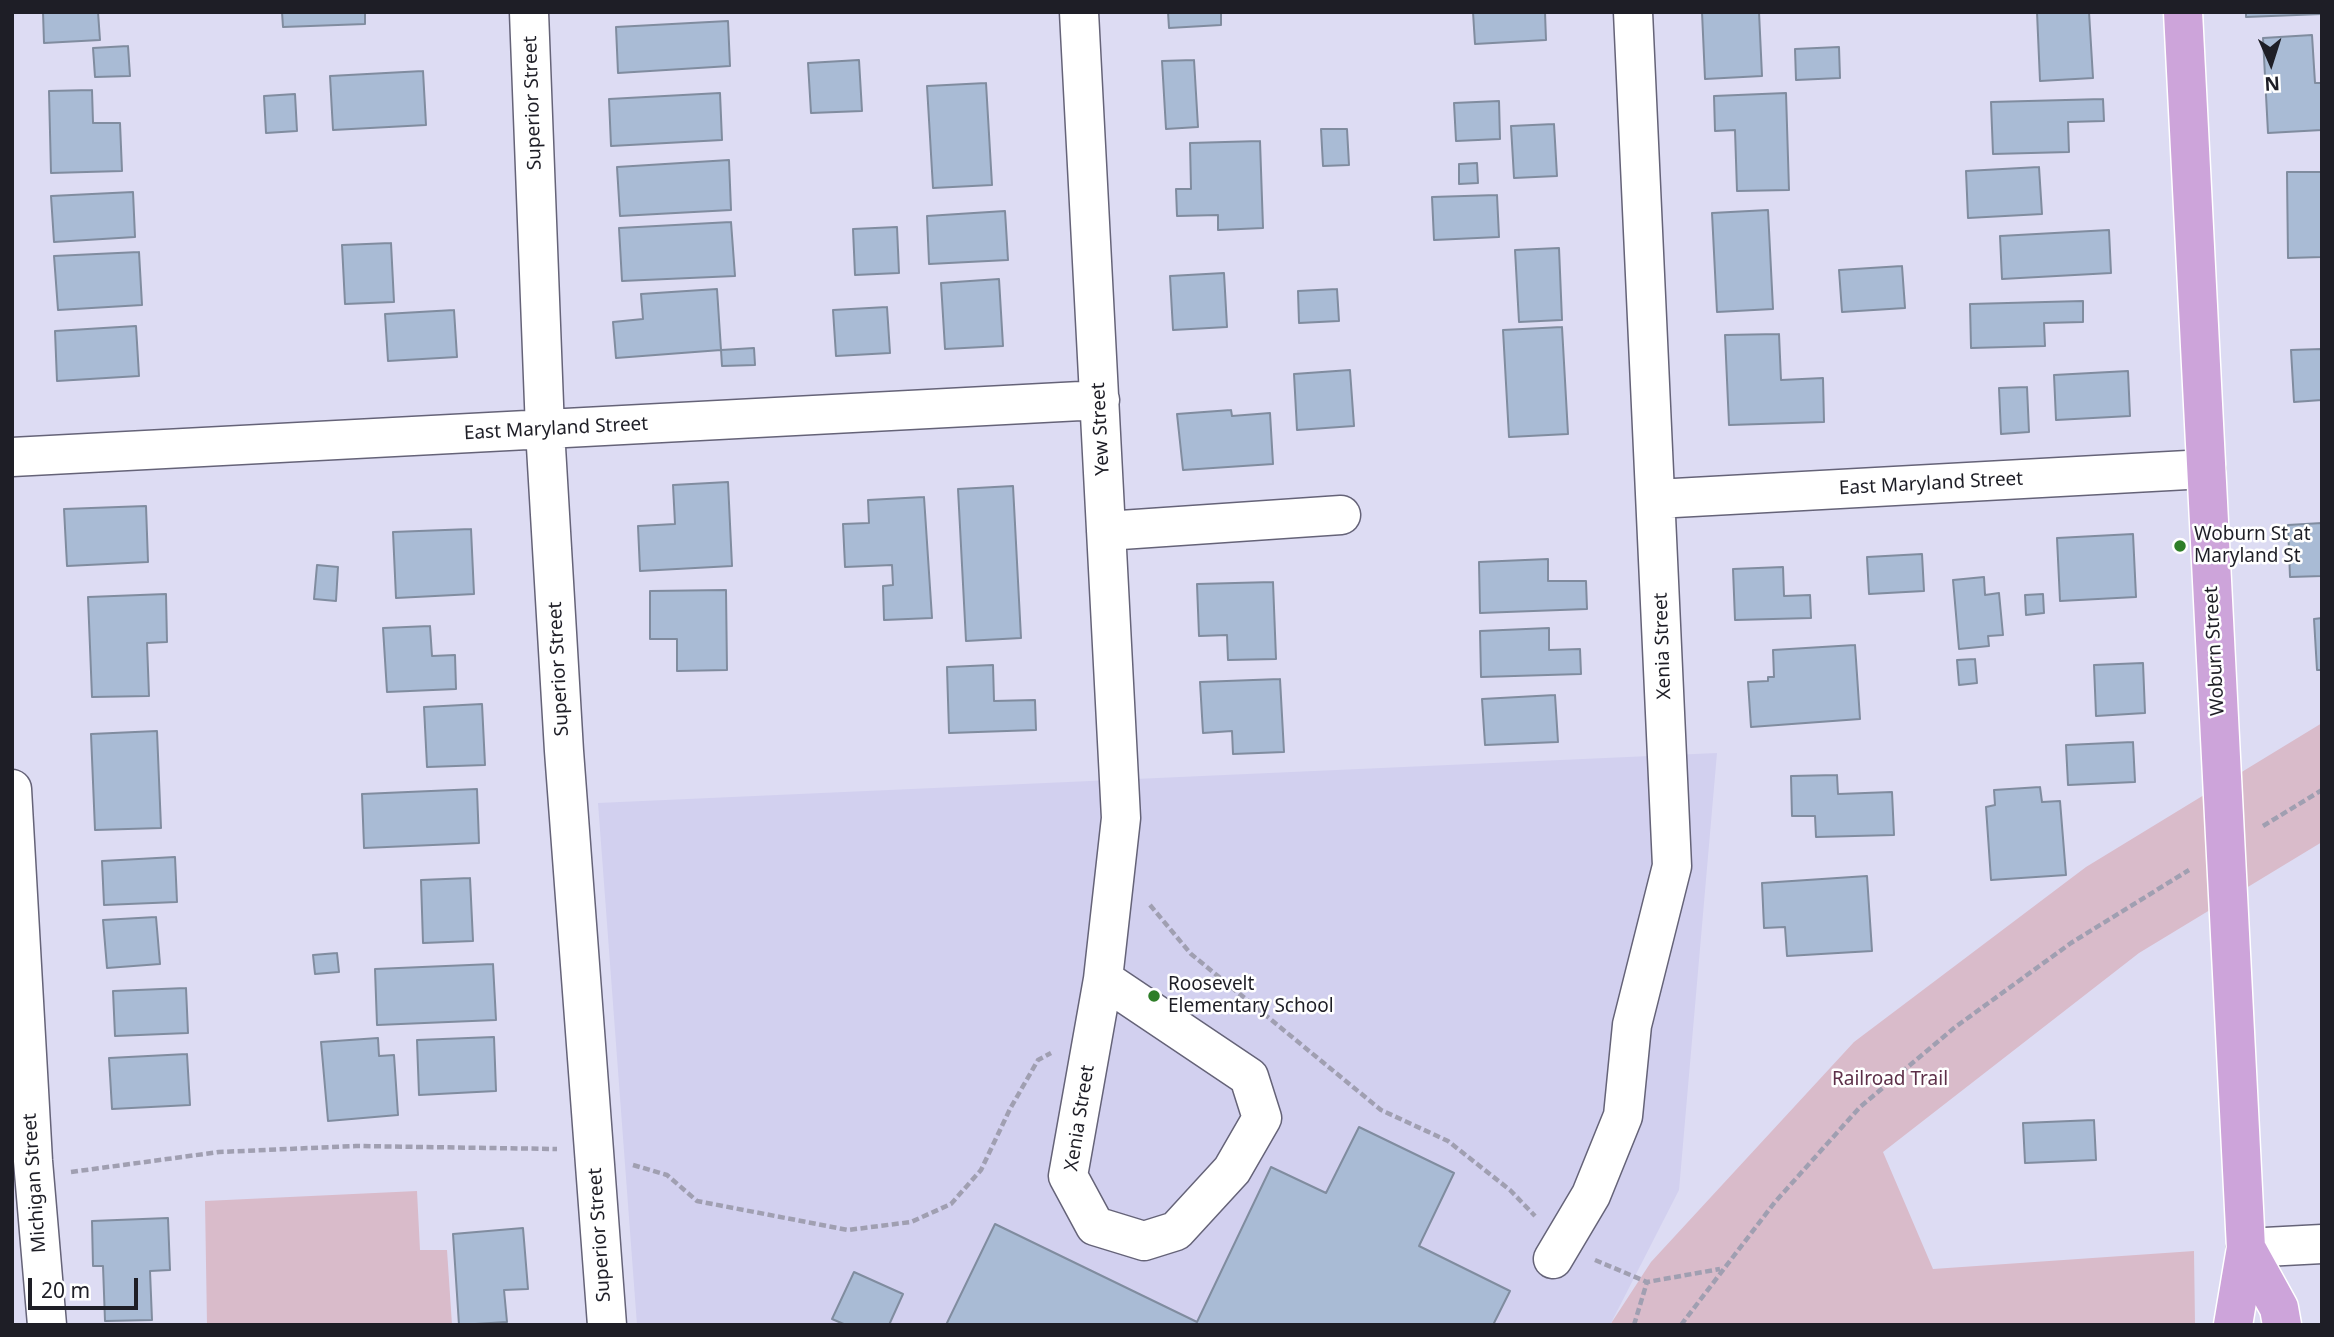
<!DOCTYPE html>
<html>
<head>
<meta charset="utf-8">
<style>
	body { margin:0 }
	#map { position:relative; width:2334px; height:1337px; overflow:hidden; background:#dddcf3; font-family:"Noto Sans",sans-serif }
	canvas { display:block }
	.frame { position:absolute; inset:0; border:14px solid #1e1e26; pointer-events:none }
	.north { position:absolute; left:2236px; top:28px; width:70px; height:70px; -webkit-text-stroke:5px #fff; paint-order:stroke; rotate:177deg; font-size:19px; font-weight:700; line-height:28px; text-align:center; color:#1e1e26 }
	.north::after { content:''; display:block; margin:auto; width:24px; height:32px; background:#1e1e26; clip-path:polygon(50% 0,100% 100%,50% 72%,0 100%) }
	.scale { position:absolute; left:28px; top:1278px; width:110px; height:32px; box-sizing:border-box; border:4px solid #1e1e26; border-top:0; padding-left:9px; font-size:21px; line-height:24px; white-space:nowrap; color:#1e1e26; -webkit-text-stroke:5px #fff; paint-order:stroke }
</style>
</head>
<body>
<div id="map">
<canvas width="2334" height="1337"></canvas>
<div class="frame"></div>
<div class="north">N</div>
<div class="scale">20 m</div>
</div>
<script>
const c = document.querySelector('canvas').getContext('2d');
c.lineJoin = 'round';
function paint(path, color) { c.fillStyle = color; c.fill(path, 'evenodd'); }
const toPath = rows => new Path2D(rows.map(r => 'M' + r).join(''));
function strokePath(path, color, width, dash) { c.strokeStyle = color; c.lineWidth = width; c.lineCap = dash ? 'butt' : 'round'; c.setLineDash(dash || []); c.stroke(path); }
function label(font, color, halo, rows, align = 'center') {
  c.font = font + ' "Noto Sans",sans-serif'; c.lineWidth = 5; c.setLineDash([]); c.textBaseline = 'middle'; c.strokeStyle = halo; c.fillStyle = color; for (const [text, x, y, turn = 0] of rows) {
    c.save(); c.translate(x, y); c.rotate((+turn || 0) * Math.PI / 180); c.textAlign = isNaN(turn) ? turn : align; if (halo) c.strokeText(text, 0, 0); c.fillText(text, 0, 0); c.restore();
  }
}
const built = toPath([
	[1717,753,1679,1190,1610,1325,637,1325,598,803]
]);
const green = toPath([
	[2322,723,2322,842,2139,953,1883,1152,1933,1269,2194,1251,2195,1325,1610,1325,1651,1262,1854,1042,2086,867],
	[417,1191,420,1250,447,1250,452,1325,207,1325,205,1201]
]);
const building = toPath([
	[43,12,98,12,100,40,44,43,43,12],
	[282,12,365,12,365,24,283,27,282,12],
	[1168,12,1221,12,1221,25,1169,28,1168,12],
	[1473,12,1545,12,1546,40,1475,44,1473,12],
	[1702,12,1759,12,1762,76,1705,79,1702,12],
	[2037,12,2089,12,2093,78,2040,81,2037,12],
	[2246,12,2322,12,2322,14,2246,17,2246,12],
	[728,21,730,66,618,73,616,27,728,21],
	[2312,35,2315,83,2322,83,2322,130,2268,133,2263,38,2312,35],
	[128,46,130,76,95,77,93,48,128,46],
	[1839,47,1840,78,1796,80,1795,49,1839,47],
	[859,60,862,111,811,113,808,63,859,60],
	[1194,60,1198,127,1166,129,1162,61,1194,60],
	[423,71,426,125,333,130,330,76,423,71],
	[986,83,992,185,933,188,927,86,986,83],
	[92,90,93,123,120,123,122,171,51,173,49,91,92,90],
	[720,93,722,140,611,146,609,99,720,93],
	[1786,93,1789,190,1737,191,1735,130,1715,131,1714,96,1786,93],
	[295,94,297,131,266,133,264,96,295,94],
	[2103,99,2104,121,2068,122,2069,152,1993,154,1991,102,2103,99],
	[1499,101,1500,139,1456,141,1454,103,1499,101],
	[1554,124,1557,176,1514,178,1511,126,1554,124],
	[1321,129,1347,129,1349,165,1323,166,1321,129],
	[1260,141,1263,228,1218,230,1218,215,1177,216,1176,189,1191,189,1190,143,1260,141],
	[729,160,731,210,620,216,617,167,729,160],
	[1477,163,1478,183,1459,184,1459,164,1477,163],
	[2039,167,2042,214,1968,218,1966,171,2039,167],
	[2287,172,2322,172,2322,257,2288,258,2287,172],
	[133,192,135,237,54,242,51,196,133,192],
	[1497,195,1499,237,1434,240,1432,197,1497,195],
	[1768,210,1773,309,1717,312,1712,213,1768,210],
	[1005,211,1008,260,929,264,927,216,1005,211],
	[731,222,735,276,622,281,619,228,731,222],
	[897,227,899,273,855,275,853,229,897,227],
	[2109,230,2111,273,2002,279,2000,236,2109,230],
	[391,243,394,302,345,304,342,245,391,243],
	[1559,248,1562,320,1519,322,1515,250,1559,248],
	[139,252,142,305,58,310,54,256,139,252],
	[1902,266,1905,308,1842,312,1839,270,1902,266],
	[1224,273,1227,327,1173,330,1170,276,1224,273],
	[999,279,1003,346,945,349,941,283,999,279],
	[717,289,721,350,616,358,613,322,643,319,641,294,717,289],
	[1337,289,1339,321,1299,323,1298,291,1337,289],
	[2083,301,2083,322,2044,323,2045,346,1971,348,1970,304,2083,301],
	[887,307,890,353,836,356,833,310,887,307],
	[454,310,457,357,388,361,385,314,454,310],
	[136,326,139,376,57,381,55,331,136,326],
	[1562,327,1568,434,1509,437,1503,330,1562,327],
	[1779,334,1781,380,1823,378,1824,422,1729,425,1725,335,1779,334],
	[754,348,755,365,722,366,721,350,754,348],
	[2322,349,2322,400,2294,402,2291,350,2322,349],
	[1350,370,1354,426,1297,430,1294,374,1350,370],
	[2128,371,2130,416,2056,420,2054,375,2128,371],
	[2027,387,2029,432,2001,434,1999,388,2027,387],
	[1231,410,1232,416,1270,413,1273,464,1183,470,1177,414,1231,410],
	[728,482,732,566,640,571,638,526,675,524,673,485,728,482],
	[1013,486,1021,638,966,641,958,489,1013,486],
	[924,497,932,618,884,620,883,586,893,585,892,565,845,567,843,524,869,523,868,500,924,497],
	[146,506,148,562,67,566,64,509,146,506],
	[2322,523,2322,576,2290,577,2288,525,2322,523],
	[471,529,474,594,396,598,393,532,471,529],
	[2133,534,2136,597,2060,601,2057,538,2133,534],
	[1922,554,1924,591,1869,594,1867,557,1922,554],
	[1548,559,1548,581,1586,581,1587,609,1480,613,1479,562,1548,559],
	[317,565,338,567,336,601,314,599,317,565],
	[1783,567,1784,596,1810,595,1811,618,1735,620,1733,569,1783,567],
	[1984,577,1985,595,1999,593,2003,635,1988,636,1989,646,1959,649,1953,580,1984,577],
	[1273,582,1276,659,1228,660,1227,635,1199,636,1197,584,1273,582],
	[726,590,727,670,677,671,677,639,650,639,650,591,726,590],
	[166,594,167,642,147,643,149,696,92,697,88,597,166,594],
	[2043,594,2044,613,2026,615,2025,595,2043,594],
	[2322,618,2322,670,2317,670,2314,619,2322,618],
	[430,626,432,656,455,655,456,689,387,692,383,628,430,626],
	[1549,628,1549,650,1580,649,1581,674,1481,677,1480,631,1549,628],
	[1855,645,1860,719,1751,727,1748,682,1768,681,1768,677,1774,677,1773,650,1855,645],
	[1975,659,1977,683,1959,685,1957,660,1975,659],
	[2143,663,2145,713,2096,716,2094,665,2143,663],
	[993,665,994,701,1035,700,1036,730,949,733,947,667,993,665],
	[1280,679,1284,752,1233,754,1232,731,1203,733,1200,682,1280,679],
	[1555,695,1558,742,1485,745,1482,699,1555,695],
	[482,704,485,765,427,767,424,707,482,704],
	[157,731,161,828,95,830,91,734,157,731],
	[2133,742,2135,782,2068,785,2066,745,2133,742],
	[1837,775,1838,794,1892,792,1894,835,1816,837,1815,816,1792,816,1791,776,1837,775],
	[2040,787,2042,802,2060,801,2066,875,1991,880,1986,807,1995,805,1994,790,2040,787],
	[477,789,479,843,364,848,362,794,477,789],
	[175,857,177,902,104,905,102,861,175,857],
	[1867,876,1872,951,1787,956,1785,927,1764,928,1762,883,1867,876],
	[470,878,473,941,423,943,421,880,470,878],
	[156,917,160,964,107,968,103,920,156,917],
	[337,953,339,972,315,974,313,955,337,953],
	[493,964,496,1020,377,1025,375,969,493,964],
	[186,988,188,1033,115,1036,113,991,186,988],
	[494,1037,496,1091,419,1095,417,1040,494,1037],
	[378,1038,379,1056,394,1055,398,1115,328,1121,321,1042,378,1038],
	[187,1054,190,1105,112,1109,109,1058,187,1054],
	[2094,1120,2096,1160,2025,1163,2023,1123,2094,1120],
	[1359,1127,1454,1173,1419,1246,1510,1291,1493,1325,946,1325,995,1224,1197,1322,1271,1167,1326,1193,1359,1127],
	[168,1218,170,1270,150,1271,152,1320,105,1321,103,1266,93,1266,92,1221,168,1218],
	[523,1228,528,1289,504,1290,507,1322,459,1325,453,1234,523,1228],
	[854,1272,903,1294,889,1325,846,1325,832,1319,854,1272]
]);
const path = toPath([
	[2263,826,2322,790],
	[1150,905,1191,954,1325,1064,1381,1110,1448,1141,1510,1190,1535,1216],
	[633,1165,667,1175,697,1201,848,1230,911,1222,951,1204,981,1170,1010,1109,1038,1060,1051,1053],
	[71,1172,219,1152,356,1146,557,1149],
	[1595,1260,1647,1282,1720,1269],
	[1634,1325,1647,1282],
	[1681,1325,1775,1202,1860,1107,1954,1028,2071,943,2189,870]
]);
const minor = toPath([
	[529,12,545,430,564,751,607,1325],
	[1079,12,1121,818,1103,979,1249,1077,1262,1118,1232,1170,1176,1231,1144,1241,1095,1226,1068,1176,1103,979],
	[12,457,1100,400],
	[1656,499,2206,469],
	[1106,531,1341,515],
	[12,789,33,1161,47,1325],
	[2246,1248,2322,1244],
	[1553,1259,1591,1195,1623,1116,1632,1025,1672,866,1633,12]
]);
const major = toPath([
	[2183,12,2246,1248,2233,1325],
	[2246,1248,2279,1308,2282,1325]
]);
const markers = [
	[2180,546,7,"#2e7e28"],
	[1154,996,7,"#2e7e28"]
];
const streetNames = [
	["Superior Street",533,103,-92],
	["East Maryland Street",556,429,-3],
	["Yew Street",1101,429,-93],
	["East Maryland Street",1931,484,-3],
	["Xenia Street",1663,646,-92],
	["Woburn Street",2215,651,-93],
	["Superior Street",559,669,-93],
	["Xenia Street",1080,1118,-81],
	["Michigan Street",35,1183,-94],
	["Superior Street",600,1235,-94]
];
const poiNames = [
	["Woburn St at",2194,535],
	["Maryland St",2194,557],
	["Roosevelt",1168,985],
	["Elementary School",1168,1007]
];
const parkNames = [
	["Railroad Trail",1890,1080]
];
paint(built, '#d2d0ef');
paint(green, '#d9bbca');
paint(building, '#a9bbd5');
strokePath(building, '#808c9f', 2);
strokePath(minor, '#656378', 41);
strokePath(major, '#fff', 41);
strokePath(path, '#a09fb1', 4.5, [7, 3.5]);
strokePath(minor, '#fff', 38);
strokePath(major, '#cda4da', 38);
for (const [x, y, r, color] of markers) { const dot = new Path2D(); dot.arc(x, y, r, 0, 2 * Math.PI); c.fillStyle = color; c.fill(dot); strokePath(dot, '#fff', 2.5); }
label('19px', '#1e1e26', '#fff', streetNames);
label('19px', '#1e1e26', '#fff', poiNames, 'left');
label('19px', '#5d3049', '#fff', parkNames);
</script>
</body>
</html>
